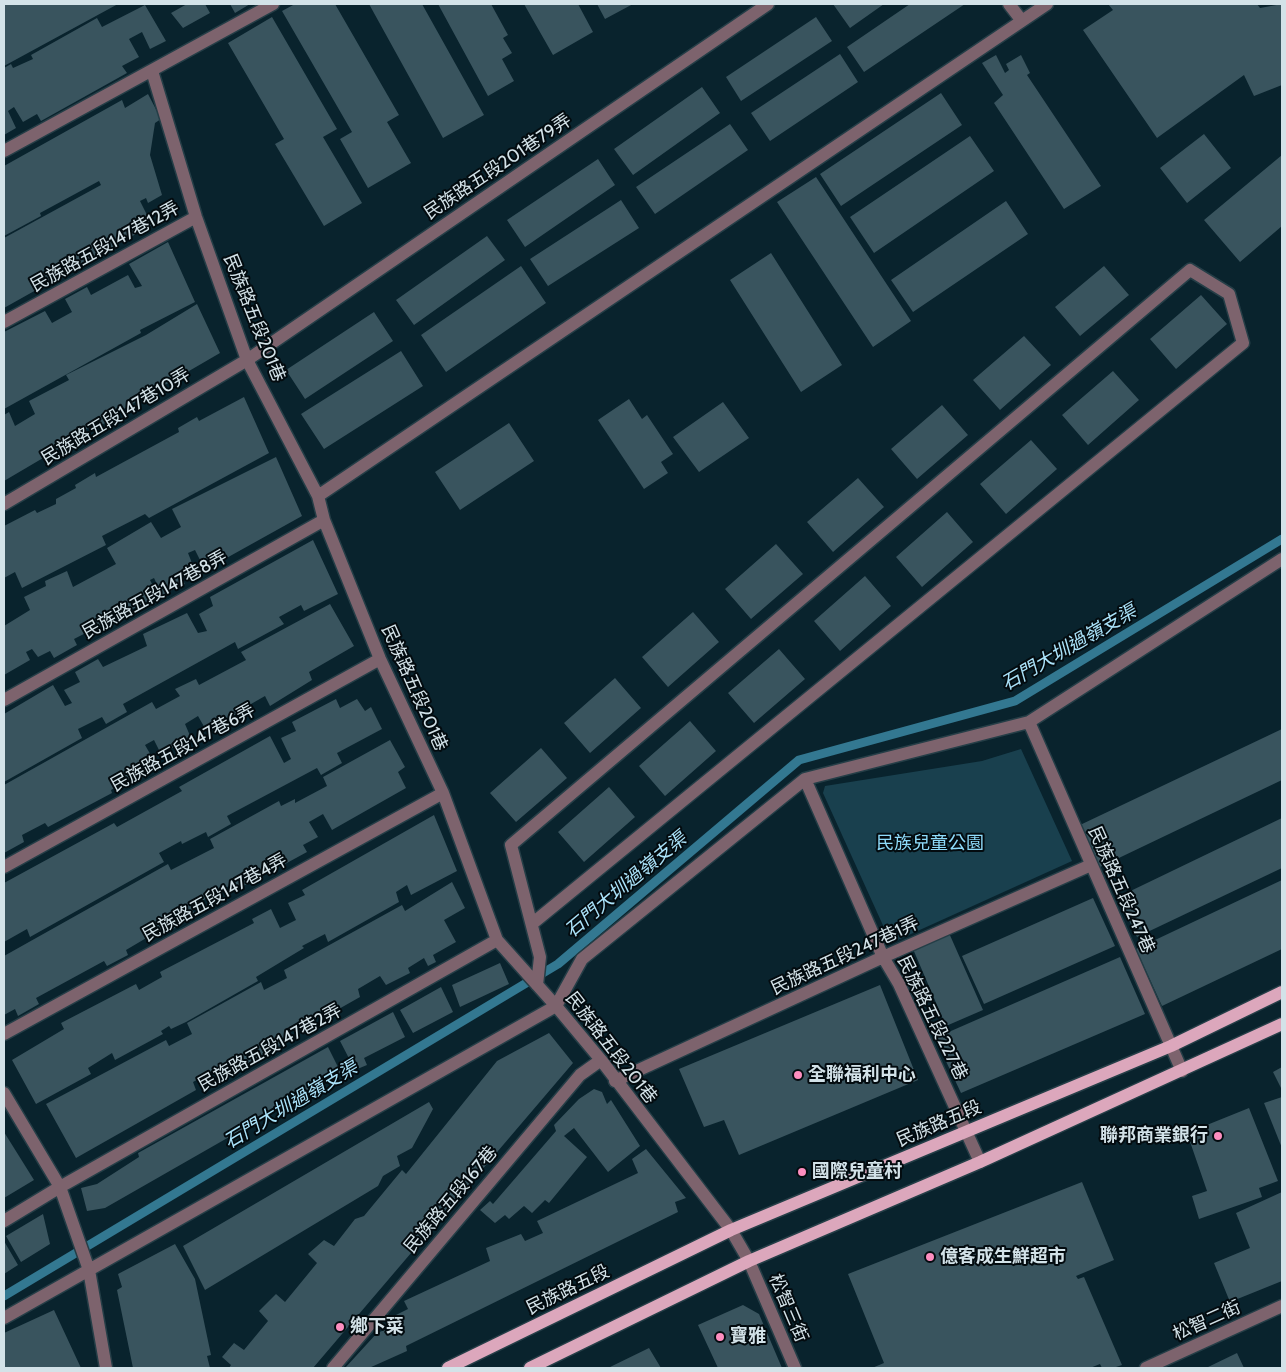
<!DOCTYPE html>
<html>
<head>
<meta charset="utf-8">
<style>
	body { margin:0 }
	#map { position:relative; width:1286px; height:1372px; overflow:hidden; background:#09232d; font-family:Cabin,sans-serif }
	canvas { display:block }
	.frame { position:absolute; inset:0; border:5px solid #d3e2e8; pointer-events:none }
</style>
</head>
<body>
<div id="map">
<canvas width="1286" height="1372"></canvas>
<div class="frame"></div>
</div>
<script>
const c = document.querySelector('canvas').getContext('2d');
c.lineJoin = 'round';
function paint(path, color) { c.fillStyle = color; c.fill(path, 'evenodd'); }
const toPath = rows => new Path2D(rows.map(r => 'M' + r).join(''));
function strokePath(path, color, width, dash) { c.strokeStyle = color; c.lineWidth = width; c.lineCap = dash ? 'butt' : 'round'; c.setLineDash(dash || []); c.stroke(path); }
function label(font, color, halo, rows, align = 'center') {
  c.font = font + ' Cabin,"Noto Sans TC",sans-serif'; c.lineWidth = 4; c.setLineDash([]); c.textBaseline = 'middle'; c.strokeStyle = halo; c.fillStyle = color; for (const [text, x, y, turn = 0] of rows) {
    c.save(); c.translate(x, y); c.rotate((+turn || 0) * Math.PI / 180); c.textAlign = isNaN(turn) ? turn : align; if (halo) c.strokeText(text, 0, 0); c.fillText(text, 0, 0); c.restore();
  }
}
const green = toPath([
	[1021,749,1072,861,891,943,823,793,825,786,982,761]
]);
const stream = toPath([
	[4,1296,558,964,799,760,1015,701,1282,539]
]);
const building = toPath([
	[4,4,118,4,4,66],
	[187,4,205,4,210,13,183,28,171,13],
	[230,4,250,4,235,13],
	[295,4,335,4,399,115,387,122,411,163,368,188,340,139,352,132,282,11],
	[369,4,422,4,484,115,443,138],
	[438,4,491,4,508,35,503,38,512,53,502,59,514,81,488,96],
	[524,4,578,4,593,32,553,55],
	[597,4,633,4,605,19],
	[833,4,884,4,850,28],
	[910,4,965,4,864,72,847,47],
	[1108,4,1257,4,1260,8,1282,4,1282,85,1254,96,1244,75,1157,138,1083,30,1113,10],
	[145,5,166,41,150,49,142,32,129,39,139,57,122,66,127,73,41,121,37,114,23,122,14,107,8,111,16,128,4,135,4,68,11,64,13,68,33,59,31,55,97,18,102,27],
	[272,17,337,129,323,137,362,203,324,226,275,144,284,139,228,43],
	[816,17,832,41,741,101,726,77],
	[840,54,858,82,770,141,751,113],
	[996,55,1005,73,1009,70,1006,64,1021,55,1030,73,1027,75,1101,186,1064,209,994,103,1003,95,982,63],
	[702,87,720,113,633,175,614,149],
	[941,93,962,125,841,206,820,174],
	[148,94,161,119,155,123,150,155,162,195,148,203,146,198,140,201,152,225,4,308,4,238,101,185,99,181,40,213,41,216,4,236,4,166,122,100,125,108],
	[730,124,748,150,655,214,636,187],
	[1204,134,1231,168,1187,203,1160,168],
	[970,136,994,171,874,253,850,217],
	[1282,155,1282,226,1240,262,1204,220],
	[598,159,615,185,525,247,507,220],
	[816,177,911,321,873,347,777,202],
	[621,200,639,228,548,286,530,259],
	[1006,201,1028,234,913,312,891,280],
	[487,236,505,260,414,325,396,300],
	[168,242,195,302,140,330,141,333,4,409,4,332,45,311,52,323,72,312,65,299,87,287,91,295,128,275,135,288,142,286,129,264],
	[771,253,842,365,801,392,730,280],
	[521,266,546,303,446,372,421,335],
	[1104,266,1129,295,1080,336,1055,307],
	[1201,295,1227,324,1176,369,1150,339],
	[197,304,220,353,115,414,116,417,96,428,90,427,76,435,77,438,4,481,4,415,9,412,15,426,35,414,29,401,69,380,66,375,146,335],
	[374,312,393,341,305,399,286,370],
	[1024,336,1051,365,1000,410,973,380],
	[401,351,423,386,324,449,301,414],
	[1113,371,1139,400,1088,445,1062,415],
	[244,397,269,453,149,518,145,514,102,536,106,545,22,588,15,572,4,578,4,526,35,510,37,513,56,504,56,499,76,488,75,485,95,473,96,477,179,432,178,428,197,417,199,421],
	[629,399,642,419,647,415,673,454,661,462,668,473,644,489,598,420],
	[723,402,749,438,699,472,673,437],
	[942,405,968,435,917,479,891,449],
	[509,423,534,461,460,510,435,472],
	[1031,440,1057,469,1006,514,980,484],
	[276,457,302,516,205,570,195,550,188,553,194,568,181,576,185,584,162,595,154,578,150,580,158,596,74,639,77,645,54,658,50,651,38,657,32,649,26,652,30,660,4,675,4,626,30,610,24,597,46,586,45,581,67,571,73,587,116,564,107,548,151,522,161,538,181,527,172,509],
	[858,478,884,507,833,552,807,522],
	[947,512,973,542,922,587,896,557],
	[313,540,338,594,304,611,301,605,279,617,284,624,238,649,235,642,123,704,127,712,106,724,102,717,78,729,82,738,4,782,4,714,53,685,65,706,72,703,64,690,80,682,75,672,98,659,103,667,147,646,143,634,187,613,198,633,207,631,199,614,213,606,210,597],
	[776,544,803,574,751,619,725,589],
	[865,576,891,606,840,651,814,621],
	[330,604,354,646,309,672,312,680,270,706,265,696,244,708,245,710,206,730,198,716,185,724,191,738,161,754,154,740,145,745,156,764,111,790,112,793,48,827,45,823,22,835,24,842,4,853,4,785,152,702,156,709,180,696,175,689,196,679,199,685,246,660,241,652],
	[693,612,719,642,668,687,642,657],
	[779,649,805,679,754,723,728,693],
	[615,678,641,708,590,753,564,723],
	[336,699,340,708,357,699,365,711,371,707,382,729,337,753,342,763,321,775,317,768,227,816,231,824,208,837,206,832,182,844,181,841,159,853,164,862,30,937,27,929,4,942,4,883,114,823,117,827,182,791,179,787,270,736,284,763,291,759,281,738,296,731,292,722],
	[690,721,716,751,665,796,639,766],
	[1282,729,1282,780,1100,867,1080,825],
	[390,740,405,767,398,772,406,788,332,830,323,814,309,822,318,837,303,845,307,852,285,864,283,860,259,874,260,877,232,892,229,886,191,907,196,916,173,929,170,924,126,950,128,955,107,966,104,961,36,998,39,1004,18,1016,15,1009,4,1015,4,956,168,864,171,870,214,848,210,839,279,801,281,806,295,799,295,803,327,786,323,777],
	[541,748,567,778,516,822,490,793],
	[609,787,635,817,584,862,558,832],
	[434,815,457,871,411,895,407,885,396,892,399,902,328,942,325,934,302,946,304,948,256,977,258,981,186,1022,171,1029,169,1026,161,1031,163,1034,115,1060,112,1053,88,1068,91,1074,36,1104,12,1060,64,1029,61,1023,136,984,139,990,162,977,160,972,254,923,252,919,271,909,280,928,296,920,288,903,305,895,302,890],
	[1282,818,1282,868,1137,937,1118,897],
	[1282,880,1282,949,1162,1006,1136,949],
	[452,882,465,908,444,920,456,942,433,955,436,962,428,966,424,958,408,968,410,973,386,985,380,976,358,989,360,997,337,1010,333,1005,288,1030,292,1038,243,1066,239,1057,193,1082,196,1090,76,1158,46,1104,166,1040,169,1046,192,1034,187,1023,261,982,264,990,287,978,284,970,402,905,405,911],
	[1093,898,1115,946,984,1004,962,956],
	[949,933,983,1010,946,1026,913,949],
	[1120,957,1145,1014,961,1093,935,1038],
	[500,963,509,984,460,1007,452,985],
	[880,985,918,1080,739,1155,724,1120,704,1127,679,1069],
	[441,987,453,1012,413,1033,400,1010],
	[393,1012,405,1037,364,1058,367,1065,355,1070,340,1041],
	[549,1033,573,1063,313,1368,229,1368,231,1365,222,1357,234,1343,244,1350,268,1321,259,1311,276,1294,285,1302,317,1263,308,1254,324,1240,334,1246,355,1219,364,1216,402,1170,406,1174,497,1061],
	[328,1047,341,1073,105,1208,87,1211,81,1188,97,1184,139,1157,138,1153],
	[1282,1067,1282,1090,1273,1072],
	[594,1089,602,1092,607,1104,611,1100,640,1146,608,1172,574,1128,564,1136,587,1157,549,1203,545,1200,532,1213,524,1206,509,1219,505,1215,495,1223,480,1210,490,1201,493,1204,556,1131,554,1125,579,1099],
	[1282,1097,1282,1148,1264,1103],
	[429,1102,433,1109,412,1148,397,1156,400,1166,383,1176,378,1186,205,1290,183,1246],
	[1249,1108,1278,1181,1259,1188,1262,1197,1199,1219,1192,1196,1207,1191,1187,1133],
	[4,1132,34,1180,4,1198],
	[646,1149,686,1198,675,1202,678,1212,406,1346,407,1351,369,1368,345,1368,377,1333,392,1327,392,1317,408,1309,404,1301,490,1261,486,1248,521,1234,525,1241,543,1233,537,1221,638,1173,632,1159],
	[1082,1182,1114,1260,1076,1276,1078,1279,1084,1277,1122,1365,1113,1368,1102,1368,1100,1364,1090,1368,872,1368,884,1363,848,1274],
	[1282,1192,1282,1281,1230,1302,1214,1263,1250,1248,1236,1213],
	[43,1214,50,1244,21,1262,6,1236],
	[4,1241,18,1265,4,1274],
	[175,1244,195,1279,211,1355,207,1356,210,1368,133,1368,117,1290,122,1287,118,1274],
	[743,1305,759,1314,782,1368,718,1368,698,1325],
	[54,1310,81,1368,5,1368,4,1333],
	[649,1348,661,1368,608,1368],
	[1237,1353,1244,1368,1206,1368]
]);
const minor = toPath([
	[1009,4,1022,21],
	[152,71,196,217,247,360,318,496,324,520,380,659,443,793,497,940,556,1006,601,1060,731,1230,749,1261,795,1368],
	[4,151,273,4],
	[4,322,196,217],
	[318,496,1047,4],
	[4,504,247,360,768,4],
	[4,700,324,520],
	[1029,722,1182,1071],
	[805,779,883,957,899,984,980,1162],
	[4,867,380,659],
	[533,923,1243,343,1229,294,1190,270,511,845,540,957,537,985],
	[4,1034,443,793],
	[615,1081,883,957,1091,865],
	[4,1093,60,1187,89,1270,106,1368],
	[4,1221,60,1187,497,940],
	[4,1318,556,1006,582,959,805,779,1029,722,1282,559],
	[333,1368,580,1075,601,1060],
	[1146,1368,1282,1306]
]);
const major = toPath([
	[448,1368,731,1230,1171,1046,1282,992],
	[530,1368,749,1261,980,1162,1282,1024]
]);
const markers = [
	[798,1075,5,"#fd8ebf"],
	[1218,1136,5,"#fd8ebf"],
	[802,1172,5,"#fd8ebf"],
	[930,1257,5,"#fd8ebf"],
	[340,1327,5,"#fd8ebf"],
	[720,1337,5,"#fd8ebf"]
];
const streetNames = [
	["民族路五段201巷79弄",498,167,-34],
	["民族路五段147巷12弄",105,247,-29],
	["民族路五段201巷",254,318,68],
	["民族路五段147巷10弄",116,417,-31],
	["民族路五段147巷8弄",155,595,-29],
	["民族路五段201巷",414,688,66],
	["民族路五段147巷6弄",183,748,-29],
	["民族路五段247巷",1121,890,66],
	["民族路五段147巷4弄",215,898,-29],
	["民族路五段247巷1弄",845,956,-25],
	["民族路五段227巷",932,1018,64],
	["民族路五段147巷2弄",270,1048,-29],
	["民族路五段201巷",611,1048,52],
	["民族路五段",939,1124,-23],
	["民族路五段167巷",451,1200,-50],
	["民族路五段",568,1290,-26],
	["松智三街",788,1308,67],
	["松智二街",1207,1321,-24]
];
const parkNames = [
	["民族兒童公園",930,844]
];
const poiNames = [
	["全聯福利中心",808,1075],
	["聯邦商業銀行",1208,1136,"right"],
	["國際兒童村",812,1172],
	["億客成生鮮超市",940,1257],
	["鄉下菜",350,1327],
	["寶雅",730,1337]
];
const waterNames = [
	["石門大圳過嶺支渠",1069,648,-30],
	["石門大圳過嶺支渠",626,885,-40],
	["石門大圳過嶺支渠",291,1105,-31]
];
paint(green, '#19404e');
strokePath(stream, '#337891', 9);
paint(building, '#39545e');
strokePath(minor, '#253e47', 15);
strokePath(major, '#253e47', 15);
strokePath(minor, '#7d636d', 12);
strokePath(major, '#dca7bc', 12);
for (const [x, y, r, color] of markers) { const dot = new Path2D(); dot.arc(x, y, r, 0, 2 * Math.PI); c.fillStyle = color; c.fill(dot); strokePath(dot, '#030b0f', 2); }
label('18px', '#d3e2e8', '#030b0f', streetNames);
label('18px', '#8fdcfb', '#030b0f', parkNames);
label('bold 18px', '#d3e2e8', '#030b0f', poiNames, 'left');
label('italic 19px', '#abe3fa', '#030b0f', waterNames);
</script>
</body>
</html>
